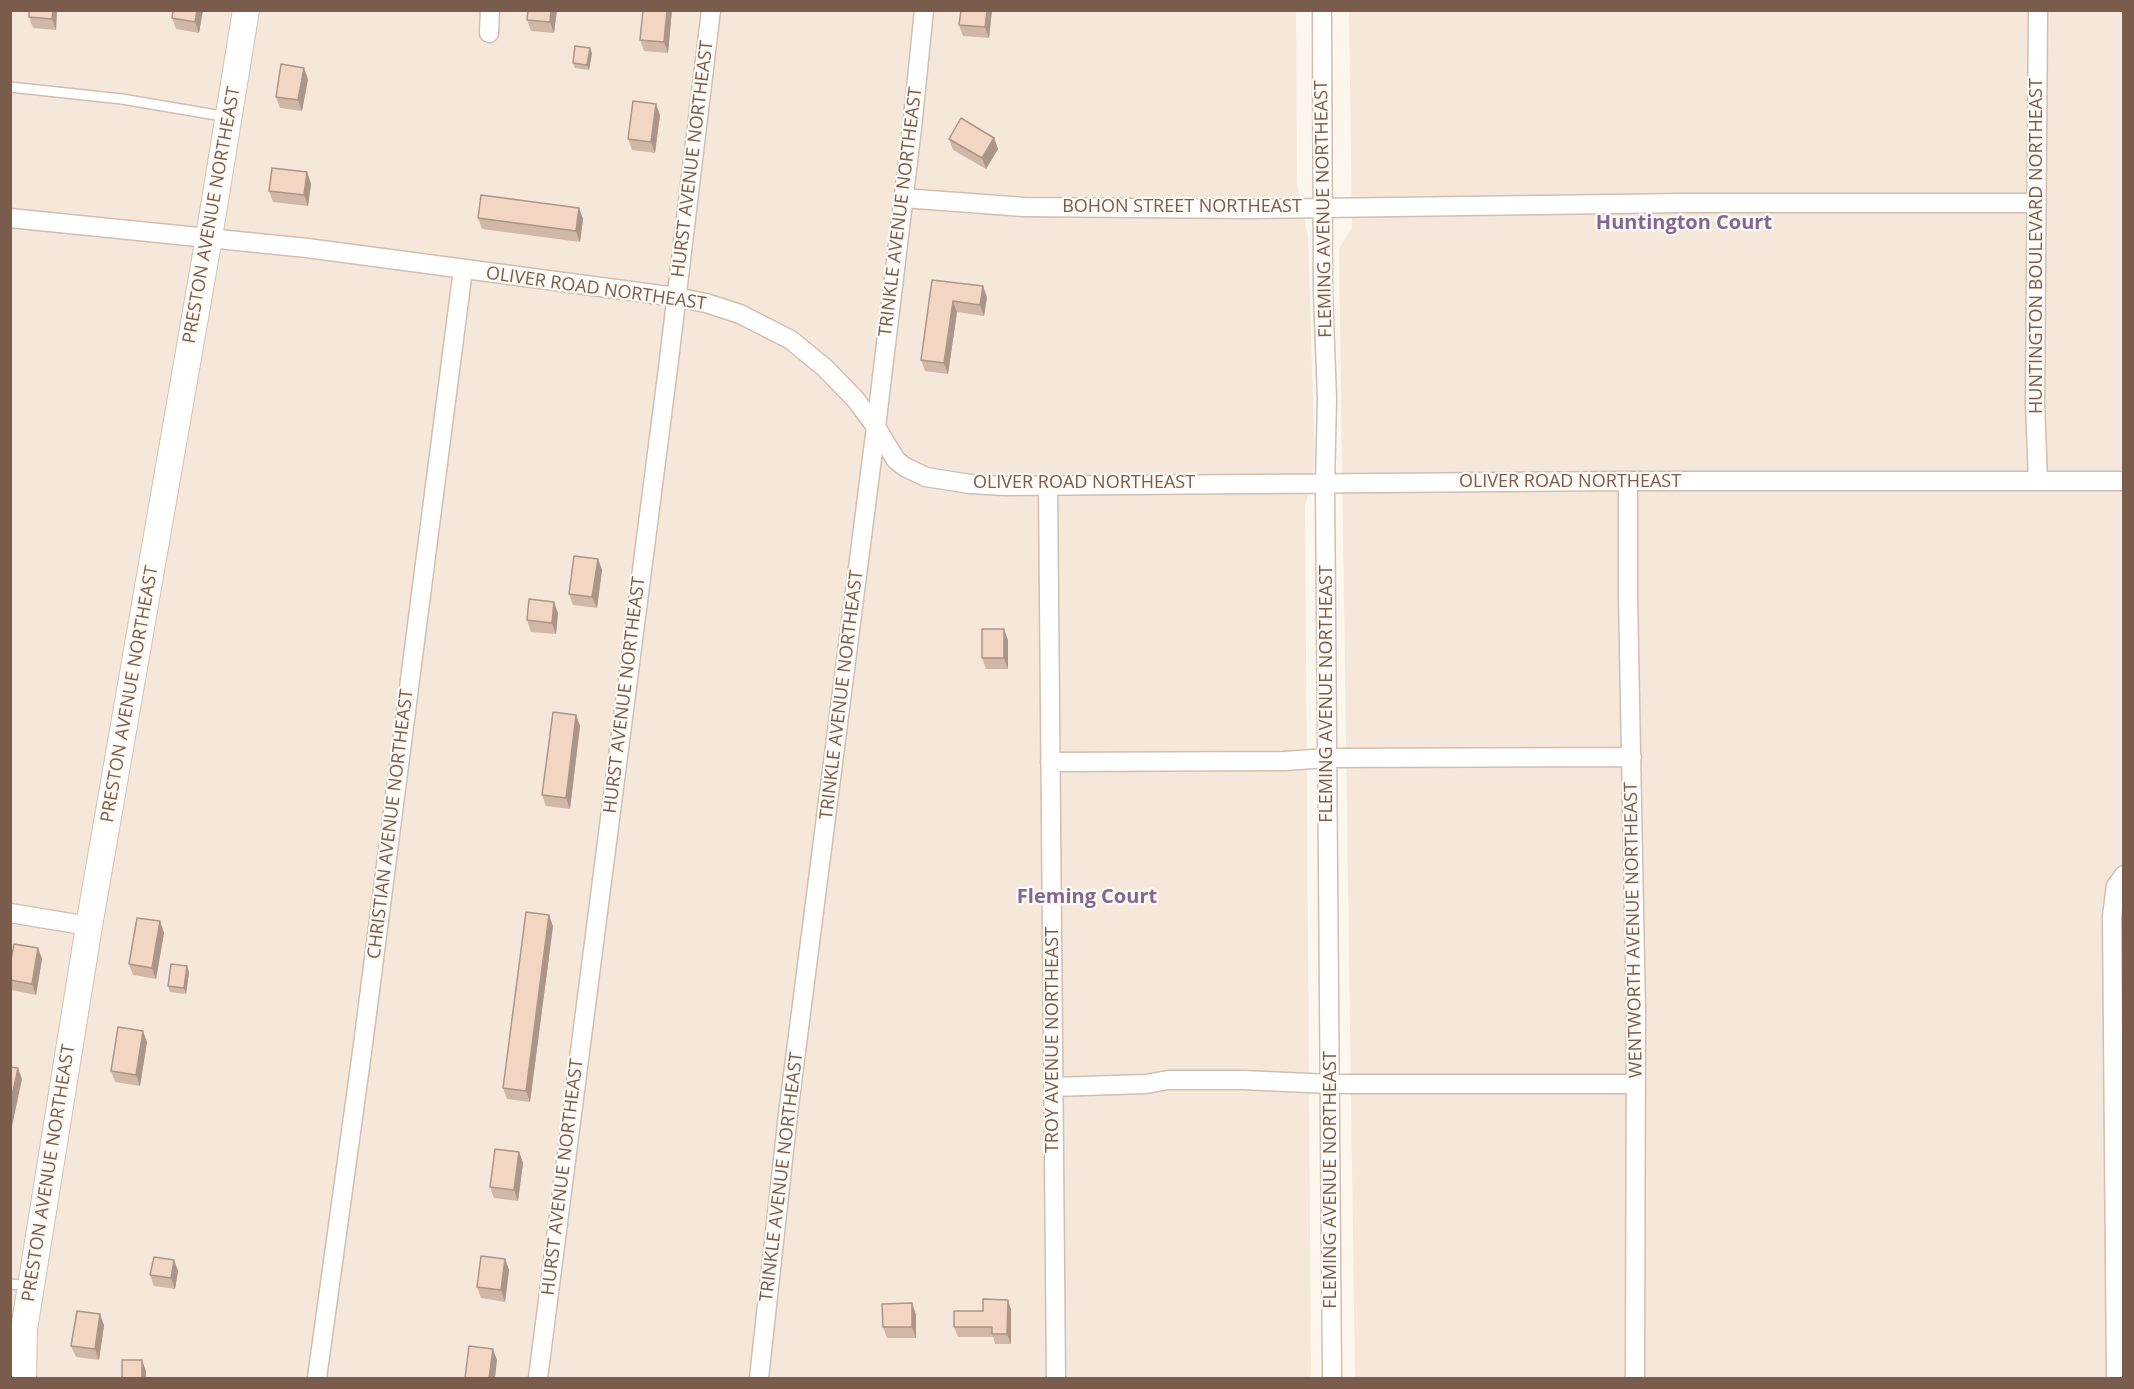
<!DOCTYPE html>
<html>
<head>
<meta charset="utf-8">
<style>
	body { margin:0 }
	#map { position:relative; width:2134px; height:1389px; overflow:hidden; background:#fdf6ec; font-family:"Open Sans",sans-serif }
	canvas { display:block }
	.frame { position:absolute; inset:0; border:12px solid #7a5c4d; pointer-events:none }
</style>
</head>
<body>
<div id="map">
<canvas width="2134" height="1389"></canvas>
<div class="frame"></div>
</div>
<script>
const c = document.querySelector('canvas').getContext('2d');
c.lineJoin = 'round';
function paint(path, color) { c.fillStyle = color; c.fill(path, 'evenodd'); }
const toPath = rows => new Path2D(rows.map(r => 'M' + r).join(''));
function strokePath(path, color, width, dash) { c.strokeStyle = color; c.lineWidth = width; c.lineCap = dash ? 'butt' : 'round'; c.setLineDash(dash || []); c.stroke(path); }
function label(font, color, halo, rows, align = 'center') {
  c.font = font + ' "Open Sans",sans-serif'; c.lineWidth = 4.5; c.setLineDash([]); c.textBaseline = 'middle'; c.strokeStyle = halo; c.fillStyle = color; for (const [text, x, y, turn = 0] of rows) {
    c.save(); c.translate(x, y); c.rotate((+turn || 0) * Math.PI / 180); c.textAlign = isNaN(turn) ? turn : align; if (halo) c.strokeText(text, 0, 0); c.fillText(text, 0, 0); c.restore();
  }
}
const residential = toPath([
	[10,11,1296,11,1297,185,1308,236,1315,462,1305,507,1311,1378,11,1378],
	[1349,11,2123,11,2123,1378,1355,1378,1339,249,1352,227]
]);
const lane = toPath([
	[10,87,122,99,228,117],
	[10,1284,29,1286]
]);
const street = toPath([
	[1322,10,1323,292,1327,399,1325,485,1332,1378],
	[2038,10,2035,403,2038,481],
	[489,33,490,10],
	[903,198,1024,207,1250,209,1684,203,2037,203],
	[10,218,307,248,676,297,706,303,740,314,791,340,825,368,856,400,876,427,896,460,905,467,926,477,970,484,1005,486,1628,481,2124,481],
	[1628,481,1628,597,1636,1013,1635,1378],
	[1048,486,1056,1378],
	[1050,762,1284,761,1328,758,1632,757],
	[10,913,89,926],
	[1053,1087,1146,1084,1168,1080,1243,1080,1330,1084,1636,1084],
	[317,1378,362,1052,463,269],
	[538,1378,668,368,711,10],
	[759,1378,788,1114,876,427,912,128,924,10],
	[2116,1378,2112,916,2116,886,2124,875]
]);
const secondary = toPath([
	[23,1378,24,1329,89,926,209,237,246,10]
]);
const wall = toPath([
	[29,10,57,10,56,30,33,28,29,17],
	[173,10,203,10,199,33,176,29,172,18],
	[557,10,554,33,531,31,527,20],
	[672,10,668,53,644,51,640,40],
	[992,10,989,38,963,36,959,25],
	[592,53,589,70,575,68,573,63],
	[308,79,302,111,280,108,276,97],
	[660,115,655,153,632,150,628,139],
	[994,138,998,149,986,169,953,150,949,139],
	[307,172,311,184,308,206,273,202,269,191],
	[579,208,583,219,580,242,482,229,478,218],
	[932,280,987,297,984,316,957,312,948,374,925,371,921,360],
	[598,559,602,570,597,608,573,605,569,594],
	[558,613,556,634,531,632,527,620],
	[1008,640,1008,669,986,669,982,658],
	[576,715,580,726,570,809,546,806,542,795],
	[160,921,164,933,156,979,133,975,129,964],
	[553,926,530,1102,507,1099,503,1088],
	[38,948,42,959,36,995,12,990,10,986,10,965],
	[189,972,186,994,170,992,168,986],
	[147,1042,140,1086,115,1082,111,1071],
	[519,1152,523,1163,518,1201,494,1198,490,1187],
	[505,1259,509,1270,505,1302,481,1298,477,1287],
	[174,1260,178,1271,175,1289,154,1286,150,1275],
	[1008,1300,1011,1310,1011,1344,995,1344,993,1337,958,1337,954,1327,983,1311],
	[916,1314,916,1338,887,1338,883,1327],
	[104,1325,99,1360,76,1357,71,1346]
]);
const shadedWall = toPath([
	[53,10,57,10,56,30,52,19],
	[197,10,203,10,199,33,195,22],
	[551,10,557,10,554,33,550,22],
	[667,10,672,10,668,53,664,42],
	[987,10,992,10,989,38,985,27],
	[590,48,592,53,589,70,587,65],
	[304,68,308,79,302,111,298,100],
	[656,104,660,115,655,153,651,142],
	[994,138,998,149,986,169,982,158],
	[307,172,311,184,308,206,304,195],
	[579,208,583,219,580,242,576,231],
	[983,286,987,297,984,316,980,305],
	[953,301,957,312,948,374,944,363],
	[598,559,602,570,597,608,592,597],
	[554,602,558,613,556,634,552,623],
	[1004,629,1008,640,1008,669,1004,658],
	[576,715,580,726,570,809,566,798],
	[549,915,553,926,530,1102,526,1091],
	[160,921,164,933,156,979,152,968],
	[38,948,42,959,36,995,32,984],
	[187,966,189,972,186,994,184,988],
	[143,1031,147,1042,140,1086,136,1075],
	[18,1068,22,1079,10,1136,10,1105],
	[519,1152,523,1163,518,1201,514,1190],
	[505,1259,509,1270,505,1302,501,1290],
	[174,1260,178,1271,175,1289,171,1278],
	[1008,1300,1011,1310,1011,1344,1007,1334],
	[912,1303,916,1314,916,1338,912,1327],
	[100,1314,104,1325,99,1360,95,1349],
	[493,1349,497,1360,495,1378,489,1378],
	[142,1360,146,1371,146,1378,142,1378]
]);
const building = toPath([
	[29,10,53,10,52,19,29,17,29,10],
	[173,10,197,10,195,22,172,18,173,10],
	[528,10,551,10,550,22,527,20,528,10],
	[643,10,667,10,664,42,640,40,643,10],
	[961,10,987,10,985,27,959,25,961,10],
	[575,46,590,48,587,65,573,63,575,46],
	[281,64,304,68,298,100,276,97,281,64],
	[633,101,656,104,651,142,628,139,633,101],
	[961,118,994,138,982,158,949,139,961,118],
	[272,168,307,172,304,195,269,191,272,168],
	[481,195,579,208,576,231,478,218,481,195],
	[932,280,983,286,980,305,953,301,944,363,921,360,932,280],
	[574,556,598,559,592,597,569,594,574,556],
	[529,599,554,602,552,623,527,620,529,599],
	[982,629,1004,629,1004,658,982,658,982,629],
	[553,712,576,715,566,798,542,795,553,712],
	[526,912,549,915,526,1091,503,1088,526,912],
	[137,918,160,921,152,968,129,964,137,918],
	[14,944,38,948,32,984,10,980,10,965,14,944],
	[171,964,187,966,184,988,168,986,171,964],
	[118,1027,143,1031,136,1075,111,1071,118,1027],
	[10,1067,18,1068,10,1105,10,1067],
	[495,1149,519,1152,514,1190,490,1187,495,1149],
	[481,1256,505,1259,501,1290,477,1287,481,1256],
	[154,1257,174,1260,171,1278,150,1275,154,1257],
	[983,1299,1008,1300,1007,1334,992,1334,992,1327,954,1327,954,1311,983,1311,983,1299],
	[912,1303,912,1327,883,1327,882,1304,912,1303],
	[77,1311,100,1314,95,1349,71,1346,77,1311],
	[469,1346,493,1349,489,1378,465,1378,469,1346],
	[122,1360,142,1360,142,1378,122,1378,122,1360]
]);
const streetNames = [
	["HURST AVENUE NORTHEAST",693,159,-83],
	["BOHON STREET NORTHEAST",1182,207],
	["FLEMING AVENUE NORTHEAST",1324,209,-91],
	["TRINKLE AVENUE NORTHEAST",901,212,-83],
	["PRESTON AVENUE NORTHEAST",212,215,-80],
	["HUNTINGTON BOULEVARD NORTHEAST",2037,246,-90],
	["OLIVER ROAD NORTHEAST",596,289,8],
	["OLIVER ROAD NORTHEAST",1570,482],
	["OLIVER ROAD NORTHEAST",1084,483],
	["PRESTON AVENUE NORTHEAST",130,694,-80],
	["FLEMING AVENUE NORTHEAST",1327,694,-90],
	["HURST AVENUE NORTHEAST",625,695,-83],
	["TRINKLE AVENUE NORTHEAST",842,695,-83],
	["CHRISTIAN AVENUE NORTHEAST",391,824,-83],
	["WENTWORTH AVENUE NORTHEAST",1634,930,-91],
	["TROY AVENUE NORTHEAST",1053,1040,-90],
	["PRESTON AVENUE NORTHEAST",49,1173,-81],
	["HURST AVENUE NORTHEAST",563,1177,-83],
	["TRINKLE AVENUE NORTHEAST",782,1177,-83],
	["FLEMING AVENUE NORTHEAST",1331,1180,-90]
];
const neighbourhoodNames = [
	["Huntington Court",1684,223],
	["Fleming Court",1087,897]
];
paint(residential, '#f5e8da');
strokePath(lane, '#d1beb0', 12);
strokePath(street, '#d1beb0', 21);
strokePath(secondary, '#d6c0b0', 28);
strokePath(lane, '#fff', 9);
strokePath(street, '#fff', 18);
strokePath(secondary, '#fff', 26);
paint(wall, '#d1b7a8');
paint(shadedWall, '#aa9588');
paint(building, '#f3d5c3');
strokePath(building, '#aa9588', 1.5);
label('18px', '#7a5c4d', '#fffaf3', streetNames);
label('bold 20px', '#846695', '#fffaf3', neighbourhoodNames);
</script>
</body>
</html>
